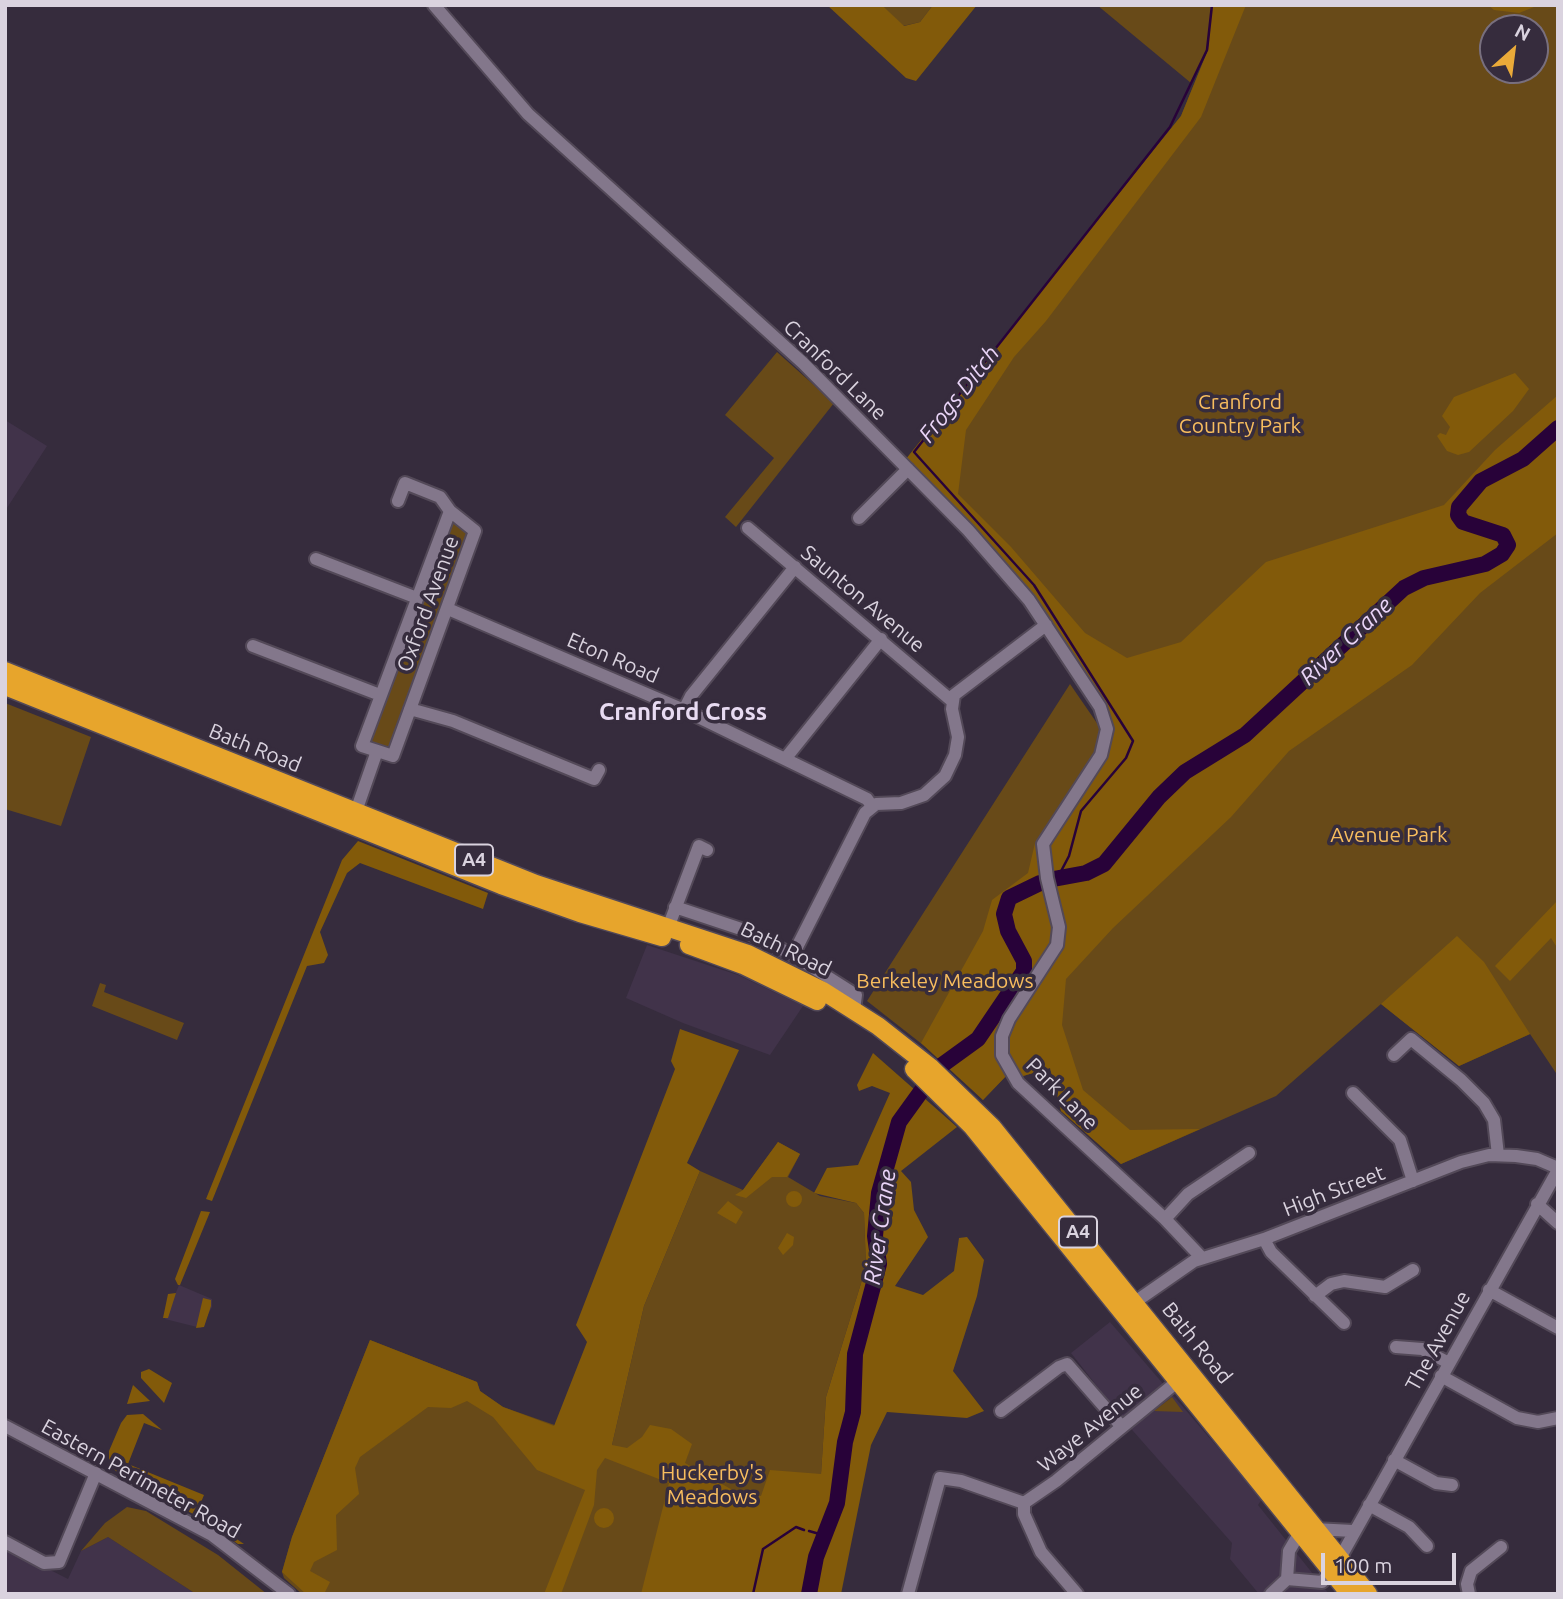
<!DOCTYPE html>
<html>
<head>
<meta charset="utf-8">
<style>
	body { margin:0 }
	#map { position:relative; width:1563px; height:1599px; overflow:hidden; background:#362c3d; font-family:Ubuntu,sans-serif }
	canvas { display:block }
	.frame { position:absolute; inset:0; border:7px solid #dad3df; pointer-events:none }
	.north { position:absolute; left:1479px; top:14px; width:70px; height:70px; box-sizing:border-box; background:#362c3d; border:2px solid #786f7e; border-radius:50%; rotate:28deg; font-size:19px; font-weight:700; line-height:28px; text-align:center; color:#dad3df }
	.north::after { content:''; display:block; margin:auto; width:24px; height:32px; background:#eaaa39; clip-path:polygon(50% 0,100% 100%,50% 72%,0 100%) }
	.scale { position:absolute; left:1321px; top:1553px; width:135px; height:32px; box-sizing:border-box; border:4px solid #dad3df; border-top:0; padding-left:9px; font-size:21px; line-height:24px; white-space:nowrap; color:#dad3df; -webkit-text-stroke:5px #362c3d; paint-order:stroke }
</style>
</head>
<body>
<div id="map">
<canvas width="1563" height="1599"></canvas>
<div class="frame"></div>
<div class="north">N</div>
<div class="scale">100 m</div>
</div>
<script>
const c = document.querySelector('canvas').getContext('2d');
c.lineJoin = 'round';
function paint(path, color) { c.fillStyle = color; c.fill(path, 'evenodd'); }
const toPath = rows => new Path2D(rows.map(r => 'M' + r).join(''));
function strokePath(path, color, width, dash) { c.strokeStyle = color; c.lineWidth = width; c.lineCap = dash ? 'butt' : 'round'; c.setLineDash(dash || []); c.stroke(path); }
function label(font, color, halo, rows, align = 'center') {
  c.font = font + ' Ubuntu,sans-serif'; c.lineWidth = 7; c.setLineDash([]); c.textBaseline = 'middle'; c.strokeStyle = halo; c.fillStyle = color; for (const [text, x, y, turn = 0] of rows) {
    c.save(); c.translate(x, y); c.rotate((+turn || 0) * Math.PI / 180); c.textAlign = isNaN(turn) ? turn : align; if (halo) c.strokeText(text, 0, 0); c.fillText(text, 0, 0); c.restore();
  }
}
const built = toPath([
	[5,420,47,446,5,511],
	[647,945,738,975,803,1006,770,1055,683,1023,626,998],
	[179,1285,212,1299,212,1307,201,1328,165,1319],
	[1110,1322,1262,1499,1258,1505,1329,1594,1259,1594,1230,1559,1232,1543,1126,1423,1071,1353],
	[108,1537,196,1594,5,1594,5,1547,68,1579,81,1551]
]);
const green = toPath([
	[882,5,933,5,920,22,903,26],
	[1097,5,1558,5,1558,419,1054,840,1104,759,1111,727,1025,590,906,459,1181,116,1208,50,1211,22,1207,50,1191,83],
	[1493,28,1535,28,1535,70,1493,70],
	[777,352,834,403,736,527,725,517,774,458,725,415],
	[1558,436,1558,1076,1530,1034,1459,1066,1381,1004,1276,1096,1121,1164,1061,1111,1050,1068,1023,1076,1007,1075,983,1100,952,1069,989,1039],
	[453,520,469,535,389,750,370,742],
	[1070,684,1101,729,1097,754,941,1059,867,1001],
	[5,703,91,737,61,826,5,809],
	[100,983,106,985,104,992,184,1023,177,1040,92,1006],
	[778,1142,800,1154,788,1177,820,1196,856,1203,864,1213,866,1267,826,1397,821,1474,804,1594,302,1594,284,1578,282,1572,292,1537,370,1340,477,1382,480,1391,503,1407,612,1445,644,1306,700,1171,743,1190],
	[1172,1397,1183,1412,1154,1411],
	[127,1507,146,1511,218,1555,267,1594,196,1594,108,1537,81,1551,105,1523]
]);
const forest = toPath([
	[827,5,882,5,904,26,920,22,933,5,977,5,916,81,906,78],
	[1212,5,1246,5,1201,117,1046,321,1014,357,966,430,958,494,1011,547,1085,633,1127,658,1181,642,1266,562,1444,505,1495,450,1558,395,1558,533,1480,593,1412,665,1289,751,1231,817,1113,928,1066,979,1062,1025,1083,1090,1130,1130,1200,1129,1121,1164,1061,1111,1050,1068,1023,1076,1007,1075,983,1100,921,1043,983,931,992,900,1028,873,1035,843,1054,840,1104,759,1098,693,941,497,906,459,1181,116,1208,50],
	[1488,5,1539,5,1519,13,1494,10],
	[1515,373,1529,389,1513,411,1469,452,1458,455,1447,451,1437,436,1440,433,1446,435,1450,427,1442,416,1454,397],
	[358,841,488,893,483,909,360,863,347,873,320,932,328,955,324,963,307,966,212,1201,206,1199,342,860],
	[1558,900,1558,949,1551,938,1510,981,1495,966],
	[1457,936,1484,962,1530,1034,1459,1066,1381,1004],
	[680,1029,739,1050,687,1163,700,1171,644,1306,612,1445,627,1448,642,1437,650,1425,671,1429,692,1444,685,1463,736,1492,761,1496,770,1470,821,1474,826,1397,866,1267,864,1213,856,1203,814,1193,827,1168,858,1165,890,1093,872,1086,859,1091,857,1085,873,1053,957,1127,901,1171,911,1182,914,1210,928,1237,895,1286,923,1295,954,1271,959,1238,967,1237,984,1260,977,1296,953,1371,984,1411,967,1418,887,1412,871,1445,841,1594,641,1594,669,1483,605,1458,597,1470,594,1505,561,1594,544,1594,585,1490,537,1470,493,1417,467,1401,451,1408,428,1407,360,1457,355,1468,359,1494,336,1515,337,1550,314,1562,310,1571,330,1582,324,1594,306,1594,282,1572,292,1537,370,1340,477,1382,480,1391,503,1407,554,1426,587,1342,576,1325,675,1069,671,1061],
	[778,1142,800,1154,787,1177,772,1177,746,1198,735,1195,743,1190],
	'786 1199a8 8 0 1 1 16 0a8 8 0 1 1-16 0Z',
	[728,1201,743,1212,736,1224,717,1213],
	[201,1211,210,1212,180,1285,178,1285,175,1279],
	[787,1233,794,1237,793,1245,783,1255,778,1248],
	[176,1293,168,1318,163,1318,168,1294],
	[203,1298,211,1300,211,1306,204,1327,196,1328],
	[149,1369,172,1383,164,1403,141,1378,141,1372],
	[133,1385,148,1399,150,1401,127,1404],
	[143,1414,162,1430,144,1423,128,1464,204,1495,197,1512,244,1544,238,1544,195,1515,119,1474,109,1464,109,1451,121,1423,127,1415],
	'594 1518a10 10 0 1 1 20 0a10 10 0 1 1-20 0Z'
]);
const stream = toPath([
	[1058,877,1069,856,1081,811,1126,758,1133,741,1034,585,914,452,1170,127,1207,50,1212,5],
	[809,1531,823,1535],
	[753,1594,763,1549,796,1527,804,1530]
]);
const river = toPath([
	[1048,880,1086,873,1104,864,1159,797,1185,772,1245,735,1404,588,1424,578,1485,564,1502,554,1508,545,1503,535,1463,522,1458,515,1459,507,1481,481,1523,459,1558,428],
	[809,1594,816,1557,837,1503,845,1442,853,1412,855,1354,879,1264,875,1236,879,1193,899,1122,938,1068,978,1039,1024,971,1024,961,1008,931,1004,914,1009,898,1040,883]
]);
const minor = toPath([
	[434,5,528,114,803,363,968,530,1029,600,1100,707,1107,729,1101,755,1043,844,1047,878,1059,927,1057,945,1009,1019,1002,1036,1002,1055,1018,1083,1165,1219,1202,1258],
	[398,501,405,483,440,497,450,511],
	[450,511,475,531,393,756,362,746,450,511],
	[859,518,908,469],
	[748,528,952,701],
	[316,559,417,598],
	[448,609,684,710,867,799,872,806],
	[253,646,380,695],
	[410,709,453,721,594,779,599,770],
	[684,710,691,696,795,567],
	[785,759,881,639],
	[354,817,377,751],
	[675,907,741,929,793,955,856,995,854,1010],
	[666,933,699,846,707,850],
	[793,955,865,813,876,804,901,803,924,795,945,776,955,755,958,737,952,709,954,695,1046,625],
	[1394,1055,1411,1039,1461,1080,1484,1103,1494,1120,1498,1155],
	[1353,1093,1400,1140,1413,1181],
	[1537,1204,1558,1223],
	[1165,1219,1188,1194,1249,1153],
	[1264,1239,1271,1252,1344,1323],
	[1489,1290,1558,1328],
	[1315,1296,1331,1284,1344,1281,1385,1287,1413,1270],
	[1135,1302,1194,1261,1264,1239,1461,1162,1489,1155,1516,1156,1537,1159,1558,1168],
	[1396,1347,1422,1349,1449,1363],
	[1441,1376,1517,1418,1538,1422,1558,1418],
	[1001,1411,1059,1367,1067,1364,1122,1427],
	[5,1426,212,1535,289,1594],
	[1394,1460,1436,1483,1452,1485],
	[1024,1503,1024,1514,1041,1552,1077,1594],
	[1369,1505,1409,1527,1427,1546],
	[5,1542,44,1563,59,1562,96,1473],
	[1287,1579,1322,1582,1335,1567,1558,1170],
	[1287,1579,1289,1551,1299,1534,1314,1529,1353,1531],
	[908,1594,940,1478,961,1481,1024,1503,1056,1481,1178,1381],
	[1271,1594,1287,1579],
	[1469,1594,1467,1584,1471,1571,1501,1547]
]);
const highway = toPath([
	[5,671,536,884,748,954,823,991,878,1026,930,1067,992,1127,1368,1594],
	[5,686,501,885,580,913,662,937],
	[689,945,743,965,817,1001],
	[914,1069,972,1126,1350,1594]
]);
const shields = [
	[474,860,38],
	[1078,1232,38]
];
const shieldNames = [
	["A4",474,860],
	["A4",1078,1232]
];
const streetNames = [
	["Cranford Lane",835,370,44],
	["Saunton Avenue",863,599,40],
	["Oxford Avenue",428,604,-70],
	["Eton Road",613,658,23],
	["Bath Road",255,748,22],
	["Bath Road",786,949,26],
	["Park Lane",1062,1094,45],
	["High Street",1334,1191,-21],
	["The Avenue",1438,1341,-61],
	["Bath Road",1197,1343,51],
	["Waye Avenue",1090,1428,-39],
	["Eastern Perimeter Road",141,1479,29]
];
const parkNames = [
	["Cranford",1240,402],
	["Country Park",1240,426],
	["Avenue Park",1389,835],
	["Berkeley Meadows",945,981],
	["Huckerby's",712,1473],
	["Meadows",712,1497]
];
const waterNames = [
	["Frogs Ditch",959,394,-52],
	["River Crane",1346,641,-43],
	["River Crane",880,1227,-82]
];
const quarterNames = [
	["Cranford Cross",683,712]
];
paint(built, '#41334a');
paint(green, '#684a18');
paint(forest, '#825a0a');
strokePath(stream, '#280239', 2.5);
strokePath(river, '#280239', 16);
strokePath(minor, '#534958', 16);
strokePath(highway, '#534958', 21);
strokePath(minor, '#83778b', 12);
strokePath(highway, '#e7a52c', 18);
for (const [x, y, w] of shields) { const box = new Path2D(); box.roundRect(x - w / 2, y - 15.5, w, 31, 5); c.fillStyle = '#362c3d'; c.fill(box); strokePath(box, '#dad3df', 2); }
label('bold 19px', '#dad3df', null, shieldNames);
label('21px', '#dad3df', '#362c3d', streetNames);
label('21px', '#f8bd5e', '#362c3d', parkNames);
label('italic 23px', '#ead5f8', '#362c3d', waterNames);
label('bold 24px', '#e8dbf2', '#362c3d', quarterNames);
</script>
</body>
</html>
